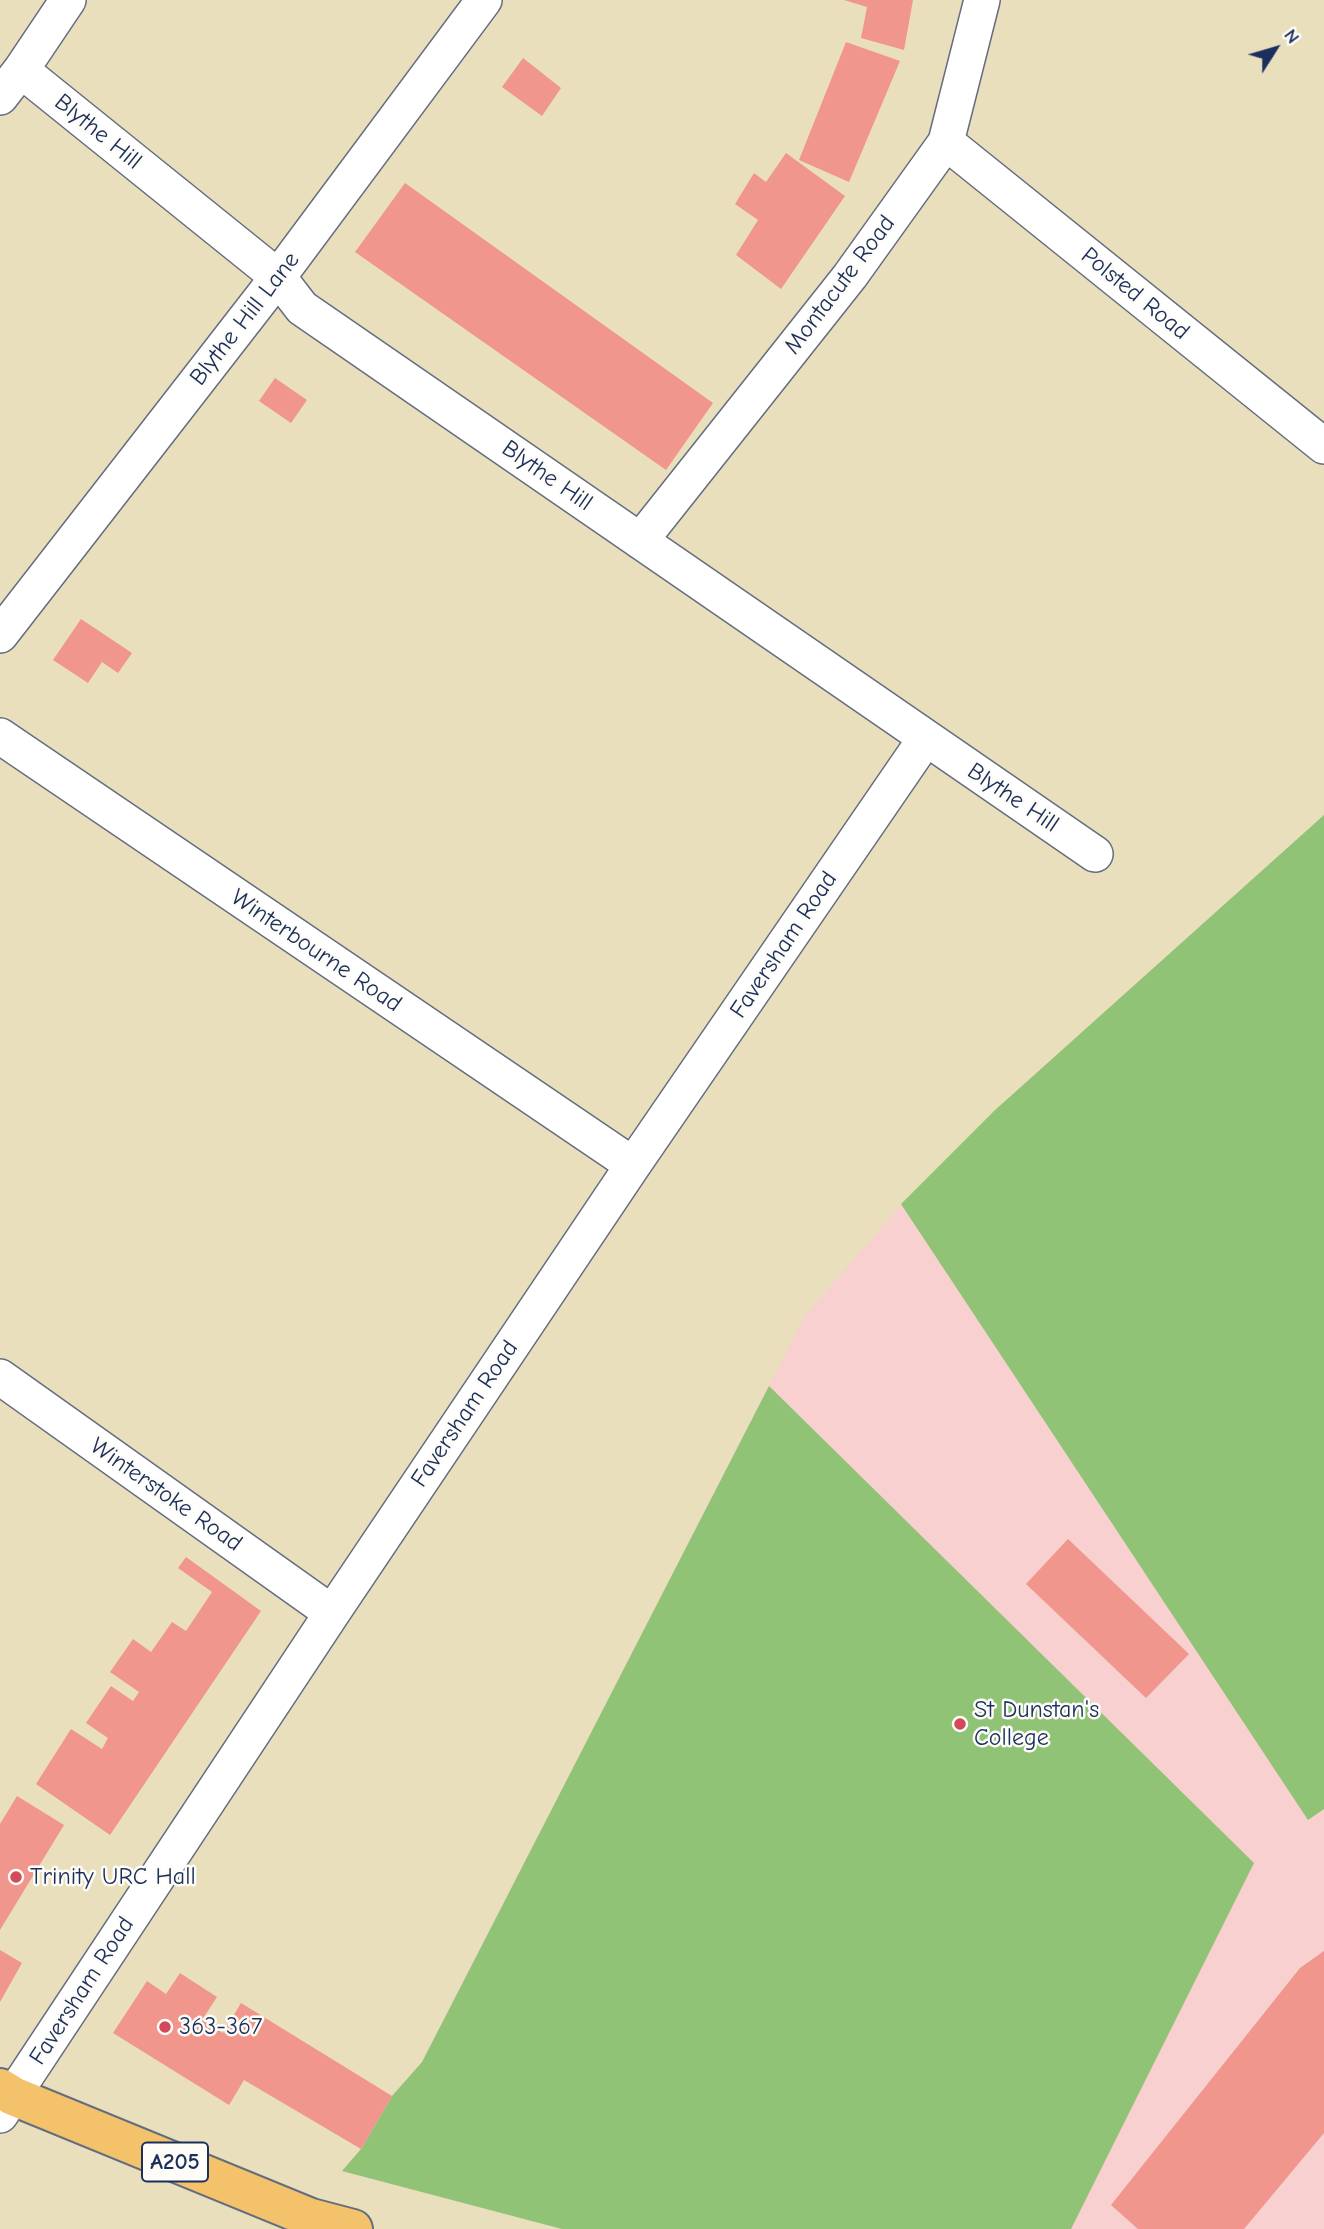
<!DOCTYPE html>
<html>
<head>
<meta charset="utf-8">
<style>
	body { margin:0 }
	#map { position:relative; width:1324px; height:2229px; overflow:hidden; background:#e9dfbc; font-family:"Comic Neue",sans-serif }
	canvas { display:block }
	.north { position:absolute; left:1240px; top:14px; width:70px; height:70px; -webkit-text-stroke:5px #fdfcf7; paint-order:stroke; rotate:53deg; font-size:19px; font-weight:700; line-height:28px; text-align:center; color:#1b2f5e }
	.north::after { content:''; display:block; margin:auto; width:24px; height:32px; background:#1b2f5e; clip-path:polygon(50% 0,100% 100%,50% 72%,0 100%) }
</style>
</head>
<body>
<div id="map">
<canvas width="1324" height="2229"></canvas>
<div class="north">N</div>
</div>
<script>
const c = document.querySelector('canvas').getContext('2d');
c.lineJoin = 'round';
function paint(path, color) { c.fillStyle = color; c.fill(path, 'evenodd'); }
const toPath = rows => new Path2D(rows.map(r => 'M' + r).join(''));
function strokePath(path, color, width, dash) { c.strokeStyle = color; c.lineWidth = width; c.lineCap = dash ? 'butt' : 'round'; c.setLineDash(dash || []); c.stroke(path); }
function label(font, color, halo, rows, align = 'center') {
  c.font = font + ' "Comic Neue",sans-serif'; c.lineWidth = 5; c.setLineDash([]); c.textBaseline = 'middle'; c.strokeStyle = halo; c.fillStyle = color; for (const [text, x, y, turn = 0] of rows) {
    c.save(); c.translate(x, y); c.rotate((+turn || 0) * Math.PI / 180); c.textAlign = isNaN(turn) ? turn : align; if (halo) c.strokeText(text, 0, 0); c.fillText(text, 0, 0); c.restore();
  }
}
const built = toPath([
	[1324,816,1324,2229,562,2229,342,2171,361,2149,392,2096,422,2062,804,1317,902,1204]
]);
const green = toPath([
	[1324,815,1324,1809,1308,1820,901,1204,994,1111],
	[769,1386,1254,1863,1071,2229,562,2229,342,2171,361,2149,392,2096,422,2062]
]);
const building = toPath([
	[844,0,913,0,904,50,861,38,867,7],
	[846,42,900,61,849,182,799,160],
	[523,58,561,88,542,116,502,87],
	[786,153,845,196,781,289,736,255,758,220,735,204,754,173,766,182],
	[405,183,713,403,666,470,355,252],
	[275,378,307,400,291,423,259,401],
	[81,619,132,653,118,673,102,662,88,683,53,660],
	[1068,1539,1189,1654,1146,1698,1026,1584],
	[186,1557,261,1611,110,1835,36,1784,71,1729,102,1749,108,1738,86,1723,111,1686,133,1701,139,1692,110,1672,133,1639,151,1652,172,1622,186,1631,212,1592,178,1568],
	[17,1796,64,1825,0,1930,0,1824],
	[0,1950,22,1963,0,2002],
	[1324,1951,1324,2133,1244,2229,1138,2229,1111,2205,1300,1968],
	[180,1973,217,1997,202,2020,223,2033,241,2003,392,2096,361,2149,244,2080,229,2105,113,2033,147,1981,166,1994]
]);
const minor = toPath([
	[21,70,278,277,302,308,1095,854],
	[0,97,21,70,68,0],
	[946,142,1324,446],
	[640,541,850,276,946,142,982,0],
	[0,635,278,277,484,0],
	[0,736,633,1165],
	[0,1377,332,1613],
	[0,2115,332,1613,633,1165,926,738]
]);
const trunk = toPath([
	[0,2088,13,2096,311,2218,353,2229]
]);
const markers = [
	[960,1724,7,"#d1495b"],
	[16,1877,7,"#d1495b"],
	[165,2027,7,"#d1495b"]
];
const shields = [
	[175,2162,66]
];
const shieldNames = [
	["A205",175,2162]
];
const streetNames = [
	["Blythe Hill",98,132,39],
	["Montacute Road",840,285,-53],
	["Polsted Road",1135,294,39],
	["Blythe Hill Lane",245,319,-52],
	["Blythe Hill",547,476,35],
	["Blythe Hill",1013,798,34],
	["Faversham Road",784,945,-56],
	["Winterbourne Road",316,951,34],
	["Faversham Road",465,1414,-56],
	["Winterstoke Road",166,1495,35],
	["Faversham Road",82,1991,-57]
];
const poiNames = [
	["St Dunstan's",974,1710],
	["College",974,1738],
	["Trinity URC Hall",30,1877],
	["363-367",179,2027]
];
paint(built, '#f7d0cf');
paint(green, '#90c375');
paint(building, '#f0968c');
strokePath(minor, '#636d7f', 38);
strokePath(trunk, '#636d7f', 42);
strokePath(minor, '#fff', 35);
strokePath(trunk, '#f3c26a', 38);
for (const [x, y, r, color] of markers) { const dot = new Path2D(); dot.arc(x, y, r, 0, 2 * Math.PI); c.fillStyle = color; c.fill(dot); strokePath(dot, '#fdfcf7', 2.5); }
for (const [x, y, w] of shields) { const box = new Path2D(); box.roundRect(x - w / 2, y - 19.5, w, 39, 5); c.fillStyle = '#fdfcf7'; c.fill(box); strokePath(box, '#1b2f5e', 2); }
label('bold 23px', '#1b2f5e', null, shieldNames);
label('24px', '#1b2f5e', '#fdfcf7', streetNames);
label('24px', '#1b2f5e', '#fdfcf7', poiNames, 'left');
</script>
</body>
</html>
